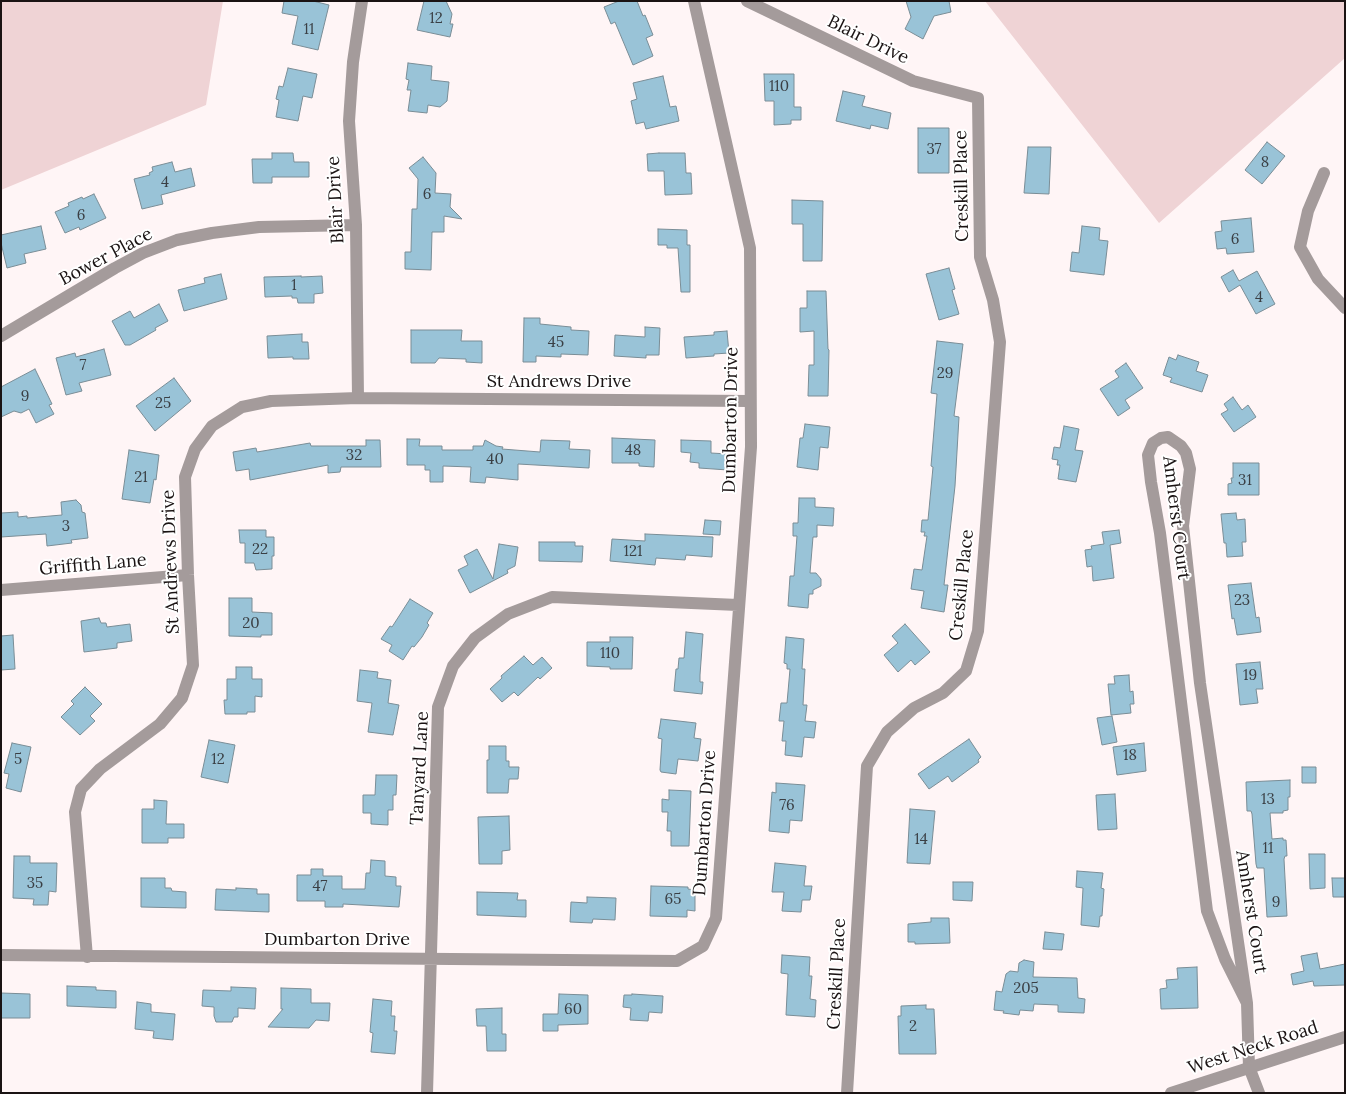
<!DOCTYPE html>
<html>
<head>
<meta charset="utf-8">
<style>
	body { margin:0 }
	#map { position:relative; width:1346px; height:1094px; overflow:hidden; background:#fff5f6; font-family:Lora,serif }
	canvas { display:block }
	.frame { position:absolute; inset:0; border:2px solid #1a1313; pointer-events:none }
</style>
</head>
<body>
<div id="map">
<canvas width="1346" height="1094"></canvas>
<div class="frame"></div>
</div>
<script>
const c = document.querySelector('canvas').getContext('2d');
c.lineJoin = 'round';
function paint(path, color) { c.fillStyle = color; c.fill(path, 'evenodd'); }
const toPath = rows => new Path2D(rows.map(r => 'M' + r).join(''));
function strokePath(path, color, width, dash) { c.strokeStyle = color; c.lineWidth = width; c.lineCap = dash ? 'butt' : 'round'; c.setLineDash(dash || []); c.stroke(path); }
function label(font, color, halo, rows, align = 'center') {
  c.font = font + ' Lora,serif'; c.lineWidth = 4; c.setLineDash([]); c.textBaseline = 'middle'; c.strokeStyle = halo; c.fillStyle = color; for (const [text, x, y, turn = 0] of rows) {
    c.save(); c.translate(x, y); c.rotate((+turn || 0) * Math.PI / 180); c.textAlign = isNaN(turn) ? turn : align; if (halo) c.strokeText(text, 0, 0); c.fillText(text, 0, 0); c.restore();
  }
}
const green = toPath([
	[1,1,223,1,206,105,1,190],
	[985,1,1345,1,1345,58,1159,223]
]);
const building = toPath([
	[284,1,313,1,329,5,318,50,292,44,298,16,282,13,284,1],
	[424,1,446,1,452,14,450,24,453,24,450,37,417,30,424,1],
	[619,1,637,1,643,16,645,15,653,35,646,38,653,56,633,65,615,22,611,24,604,7,619,1],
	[906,1,949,1,951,12,934,16,923,39,905,29,911,17,906,1],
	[408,63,432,66,431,80,449,82,447,101,440,107,428,105,427,113,408,111,411,90,407,90,409,80,406,79,408,63],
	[288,68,317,74,312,98,303,96,298,121,276,117,279,100,276,99,279,86,283,87,288,68],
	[764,74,794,74,794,107,801,107,801,120,791,120,791,124,774,125,774,101,765,101,764,74],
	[663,76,670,107,676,106,679,121,646,129,644,122,636,124,631,101,637,99,633,83,663,76],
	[843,91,865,96,862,106,891,113,888,129,871,125,870,129,836,121,843,91],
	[918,128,949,128,949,173,918,173,918,128],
	[1267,142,1285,156,1262,184,1245,170,1267,142],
	[1028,147,1051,147,1049,194,1024,193,1028,147],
	[272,153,293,153,294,162,309,162,309,177,272,177,272,183,253,183,252,159,272,159,272,153],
	[659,153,685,153,686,173,691,173,692,194,665,195,664,171,648,171,647,154,659,153],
	[423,157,436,173,435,193,451,194,450,207,462,219,444,216,444,232,432,232,431,270,405,269,405,252,411,252,412,209,417,209,418,179,409,168,423,157],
	[172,162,175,172,191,168,195,186,161,195,163,204,142,209,134,179,150,175,149,173,153,171,152,167,172,162],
	[94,194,106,218,80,230,79,227,65,233,55,212,69,206,68,203,82,197,83,199,94,194],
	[792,200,823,201,822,261,803,261,803,224,792,224,792,200],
	[1251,218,1254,252,1227,254,1226,248,1217,249,1215,232,1222,231,1221,221,1251,218],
	[41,226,46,249,24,254,26,263,7,268,1,243,1,235,41,226],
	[1082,226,1100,228,1099,240,1108,241,1104,275,1070,271,1072,252,1079,253,1082,226],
	[658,229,687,230,687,245,690,245,690,292,681,292,678,248,667,248,667,245,658,245,658,229],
	[949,268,955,289,952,290,959,314,939,320,926,274,949,268],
	[1233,270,1239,281,1257,271,1275,304,1256,314,1240,285,1229,292,1221,277,1233,270],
	[221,274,227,299,184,311,178,290,205,283,204,278,221,274],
	[301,276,301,277,322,276,323,293,314,294,314,303,298,303,297,298,292,298,292,296,265,297,264,277,301,276],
	[807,291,826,291,828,349,829,350,828,396,808,396,809,365,814,365,814,331,800,332,800,308,807,308,807,291],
	[159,304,168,321,155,328,156,330,130,345,125,345,112,321,130,311,134,318,159,304],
	[524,318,540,318,540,324,571,327,571,330,589,331,588,355,561,354,561,357,536,356,536,362,523,362,524,318],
	[645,327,660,328,659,355,646,355,646,358,614,356,615,335,645,337,645,327],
	[411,330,462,330,461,341,482,341,482,363,466,362,466,359,439,358,435,363,411,363,411,330],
	[727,331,729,353,714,354,714,356,686,358,684,337,714,335,714,332,727,331],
	[302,334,302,342,308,342,309,359,293,359,293,357,268,358,267,336,302,334],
	[937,341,963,344,954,416,959,417,955,486,944,585,948,585,944,612,921,608,924,591,911,589,914,569,922,570,927,536,924,536,925,532,921,532,922,520,928,520,933,467,931,466,937,394,931,393,937,341],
	[104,349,111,375,79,383,82,391,66,395,56,358,75,353,76,357,104,349],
	[1178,355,1199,362,1196,371,1208,375,1202,392,1170,382,1172,378,1163,375,1169,357,1176,360,1178,355],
	[1126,363,1143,388,1125,400,1130,408,1118,416,1100,389,1119,377,1115,371,1126,363],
	[35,369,52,404,49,405,54,414,36,423,29,409,21,413,14,411,1,417,1,387,35,369],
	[174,378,191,401,155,431,136,406,174,378],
	[1233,397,1242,410,1248,405,1256,417,1234,432,1221,414,1228,410,1224,404,1233,397],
	[805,424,830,427,828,448,820,447,818,470,797,467,800,438,803,438,805,424],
	[1064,426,1079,429,1075,450,1083,451,1076,482,1058,479,1060,465,1057,465,1058,460,1052,459,1054,447,1060,448,1064,426],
	[612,438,655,440,654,467,639,466,639,463,612,463,612,438],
	[407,439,420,439,419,446,442,446,442,450,473,450,473,446,483,446,485,440,496,446,503,447,502,449,540,452,541,440,570,441,569,449,590,450,589,468,518,464,518,480,486,477,485,483,470,482,471,467,443,466,443,482,430,482,430,470,425,470,425,465,407,465,407,439],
	[366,440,380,440,381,467,341,467,340,472,328,473,328,465,250,480,249,469,236,471,233,452,256,448,257,452,310,443,311,446,366,446,366,440],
	[681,440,711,441,711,453,728,454,728,470,699,468,699,463,690,462,691,453,681,452,681,440],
	[129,450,159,455,156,480,154,479,150,503,122,499,129,450],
	[1233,463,1259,463,1259,495,1228,495,1228,484,1232,483,1231,478,1233,478,1233,463],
	[799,498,815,498,815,507,834,508,833,526,817,525,817,537,813,537,810,573,816,573,821,579,821,586,813,590,813,594,809,594,808,608,788,606,790,576,794,576,797,536,793,536,793,523,798,523,799,498],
	[76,500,81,505,82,512,85,513,88,538,71,540,72,543,47,546,46,534,1,537,1,513,18,512,18,517,27,516,27,518,62,515,61,502,76,500],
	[1236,513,1237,520,1245,519,1246,542,1242,542,1243,556,1227,557,1226,543,1224,543,1221,514,1236,513],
	[705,520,721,521,720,535,703,534,705,520],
	[239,530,266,530,266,537,274,537,274,556,272,556,272,569,256,570,254,563,245,563,245,543,240,543,239,530],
	[1119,530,1121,543,1110,545,1114,578,1093,581,1092,566,1087,567,1085,550,1092,549,1091,546,1104,544,1102,532,1119,530],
	[645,534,713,537,712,557,686,555,685,560,656,558,655,565,610,561,612,539,645,541,645,534],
	[539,542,575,542,575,546,583,546,582,562,539,561,539,542],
	[499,544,518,547,515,566,507,570,508,573,470,593,458,570,468,565,464,556,477,549,493,579,499,544],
	[1251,583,1256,618,1259,617,1261,632,1237,635,1234,618,1232,619,1228,585,1251,583],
	[229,598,252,598,252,612,272,613,272,635,261,635,261,637,229,636,229,598],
	[410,599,433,613,427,623,429,625,422,637,414,647,412,646,403,660,389,651,392,645,381,639,390,626,392,627,410,599],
	[99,618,101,623,106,623,107,627,130,624,132,641,117,643,117,648,84,652,81,621,99,618],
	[905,624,930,652,915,665,911,660,898,672,884,655,898,643,892,636,905,624],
	[686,632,703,634,700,675,700,682,703,682,702,694,674,691,676,669,678,669,679,658,684,658,686,632],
	[13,635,15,669,1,670,1,636,13,635],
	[610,637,633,637,632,669,610,669,610,667,587,666,587,642,610,642,610,637],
	[786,637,804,639,802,669,805,669,803,705,807,705,805,721,816,722,814,738,804,737,802,757,785,755,786,741,782,741,784,721,779,721,781,703,787,703,790,669,787,669,787,664,784,663,786,637],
	[524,656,533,665,542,657,552,668,540,679,538,677,518,696,514,692,502,702,490,689,502,678,501,676,524,656],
	[1260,662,1263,689,1256,689,1258,703,1240,705,1236,664,1260,662],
	[236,667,252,667,252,679,262,679,262,697,255,696,255,712,247,712,247,714,225,714,224,700,227,700,227,679,236,679,236,667],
	[360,670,378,672,377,678,391,680,388,703,399,705,393,735,368,732,372,703,357,701,360,670],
	[1129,675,1130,692,1133,691,1134,704,1130,704,1131,713,1111,715,1108,684,1115,684,1114,676,1129,675],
	[85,687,102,704,90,716,95,721,80,735,61,717,74,704,71,701,85,687],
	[1112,716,1117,742,1102,745,1097,718,1112,716],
	[661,719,696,723,694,738,701,739,698,761,678,759,676,774,661,772,660,770,662,739,658,738,661,719],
	[969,739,981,757,978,760,979,762,952,782,948,776,929,789,918,774,969,739],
	[209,740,235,745,228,783,201,777,209,740],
	[12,743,31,747,21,792,6,788,9,774,4,773,12,743],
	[1144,743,1146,771,1117,775,1113,747,1144,743],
	[489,746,506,746,506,761,509,761,509,767,519,767,518,779,509,779,508,793,487,793,487,760,489,760,489,746],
	[1302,767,1316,767,1316,783,1302,783,1302,767],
	[376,775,397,775,396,795,393,795,393,810,388,810,388,825,371,824,371,813,363,813,363,795,375,795,376,775],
	[1290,780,1290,797,1288,797,1288,810,1283,811,1283,813,1270,813,1272,839,1283,838,1283,840,1286,840,1287,856,1285,856,1284,859,1287,916,1267,917,1264,868,1257,868,1256,864,1252,814,1251,811,1247,811,1246,782,1290,780],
	[776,783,805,785,802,821,790,820,789,833,769,831,772,792,776,793,776,783],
	[669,790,691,791,689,846,671,846,671,831,667,831,668,812,662,812,662,799,669,800,669,790],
	[1115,794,1117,829,1098,830,1096,795,1115,794],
	[154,800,167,801,166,824,184,824,184,838,168,838,168,843,142,843,142,809,154,809,154,800],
	[910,809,935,811,930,864,907,863,910,809],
	[509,816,510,850,502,851,502,864,479,864,478,817,509,816],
	[1309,854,1325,854,1325,888,1310,889,1309,854],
	[14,856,30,856,30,863,57,863,56,892,49,891,48,905,33,905,34,899,13,898,14,856],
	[371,860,385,861,385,876,396,877,396,886,401,886,399,907,343,904,343,907,325,907,325,901,297,901,297,875,311,875,311,869,323,869,323,876,342,876,342,889,365,889,366,873,370,873,371,860],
	[775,863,806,866,804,886,812,886,810,900,802,900,801,912,782,911,784,892,772,892,775,863],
	[1077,871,1103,873,1101,888,1104,889,1102,916,1100,916,1099,927,1081,925,1083,888,1076,887,1077,871],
	[141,878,165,878,165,888,171,888,172,891,186,892,186,908,141,907,141,878],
	[1332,878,1345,878,1345,897,1333,897,1332,878],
	[953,882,973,882,972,901,953,900,953,882],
	[651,886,688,887,688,889,695,890,695,911,687,910,687,917,650,916,651,886],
	[236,888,257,889,257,894,269,894,269,912,215,910,216,889,236,890,236,888],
	[477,892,518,893,517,900,526,900,526,917,477,915,477,892],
	[587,897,616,898,615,920,593,919,592,923,570,922,571,902,587,903,587,897],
	[931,918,949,918,950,943,915,944,915,942,908,942,908,924,931,922,931,918],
	[1045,932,1064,934,1062,950,1043,949,1045,932],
	[1317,953,1320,969,1345,964,1345,985,1314,986,1313,981,1293,985,1291,974,1304,971,1301,956,1317,953],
	[782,955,810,957,809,976,812,976,810,999,816,1000,815,1017,786,1015,788,974,781,973,782,955],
	[1024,960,1034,962,1033,977,1077,978,1078,998,1085,999,1084,1013,1058,1012,1058,1005,1034,1004,1033,1011,1020,1010,1019,1015,1003,1013,1004,1011,994,1010,996,991,1002,992,1006,974,1010,971,1018,972,1019,963,1024,960],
	[1197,967,1198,1008,1161,1009,1160,989,1167,988,1166,980,1178,979,1177,968,1197,967],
	[67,986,96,987,96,990,116,991,116,1008,67,1006,67,986],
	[231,987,256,988,255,1009,238,1008,238,1017,234,1017,232,1022,216,1022,214,1016,214,1007,202,1006,203,990,231,991,231,987],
	[281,988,311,989,311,1003,330,1003,329,1021,316,1020,309,1028,268,1027,283,1009,281,1009,281,988],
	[1,993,30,994,30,1018,1,1018,1,993],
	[559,994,588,995,588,1024,558,1025,558,1031,543,1031,543,1014,558,1014,559,994],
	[632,994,663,996,662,1013,649,1012,648,1021,630,1020,631,1008,623,1007,624,995,632,995,632,994],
	[373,999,392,1001,391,1016,395,1016,394,1031,397,1031,395,1054,371,1052,373,1033,370,1032,373,999],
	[137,1002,151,1004,151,1012,175,1014,173,1040,153,1038,154,1031,135,1029,137,1002],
	[926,1005,926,1009,934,1009,936,1054,899,1054,898,1016,901,1016,901,1006,926,1005],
	[502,1008,502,1034,506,1034,506,1051,487,1051,486,1026,477,1026,476,1009,502,1008]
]);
const minor = toPath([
	[747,1,913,81,978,98,980,257,993,300,1000,342,978,631,966,671,943,693,914,708,887,732,867,766,847,1093],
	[1324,173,1308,211,1300,247,1318,279,1345,308],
	[1,336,115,268,143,253,177,240,212,233,259,227,356,225],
	[358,398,356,225,349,121,353,62,362,1],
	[1,590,188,575],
	[1,955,677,961,703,946,716,918,751,447,750,248,694,1],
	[87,957,75,812,81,789,100,769,160,724,182,698,193,665,188,575,185,477,195,449,212,426,242,407,271,401,358,398,749,401],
	[1247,1003,1225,959,1207,911,1160,533,1151,482,1148,455,1153,443,1161,438,1168,437,1181,446,1186,453,1190,469,1183,526,1200,683,1247,1003,1249,1067,1259,1093],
	[427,1093,438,707,453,666,475,638,508,614,552,597,738,605]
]);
const tertiary = toPath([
	[1171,1093,1345,1037]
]);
const numberNames = [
	["12",436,19],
	["11",309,30],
	["110",779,87],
	["37",934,150],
	["8",1265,163],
	["4",165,183],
	["6",427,195],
	["6",81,216],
	["6",1235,240],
	["1",294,286],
	["4",1259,298],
	["45",556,343],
	["7",83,366],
	["29",945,374],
	["9",25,397],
	["25",163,404],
	["48",633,451],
	["32",354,456],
	["40",495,460],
	["21",141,478],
	["31",1245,481],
	["3",66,527],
	["22",260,550],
	["121",633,552],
	["23",1242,601],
	["20",251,624],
	["110",610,654],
	["19",1250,676],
	["18",1130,756],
	["5",18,760],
	["12",218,760],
	["13",1268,800],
	["76",787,806],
	["14",921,840],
	["11",1268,849],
	["35",35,884],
	["47",320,887],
	["65",673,900],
	["9",1276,903],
	["205",1026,989],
	["60",573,1010],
	["2",913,1027]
];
const streetNames = [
	["Blair Drive",868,40,26],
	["Creskill Place",962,186,-91],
	["Blair Drive",336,200,-93],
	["Bower Place",106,257,-28],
	["St Andrews Drive",559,382],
	["Dumbarton Drive",731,420,-89],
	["Amherst Court",1176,518,83],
	["St Andrews Drive",171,562,-92],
	["Griffith Lane",93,565,-5],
	["Creskill Place",962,585,-84],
	["Tanyard Lane",420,768,-87],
	["Dumbarton Drive",705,823,-86],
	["Amherst Court",1251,912,81],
	["Dumbarton Drive",337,940],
	["Creskill Place",837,974,-87],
	["West Neck Road",1253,1048,-18]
];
paint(green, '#efd3d5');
paint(building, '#99c3d7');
strokePath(building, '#7a8d96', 1);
strokePath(minor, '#a49b9b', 12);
strokePath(tertiary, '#a49b9b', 12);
label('15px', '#3a3f44', null, numberNames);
label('18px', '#1a1313', '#fff', streetNames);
</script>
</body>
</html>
